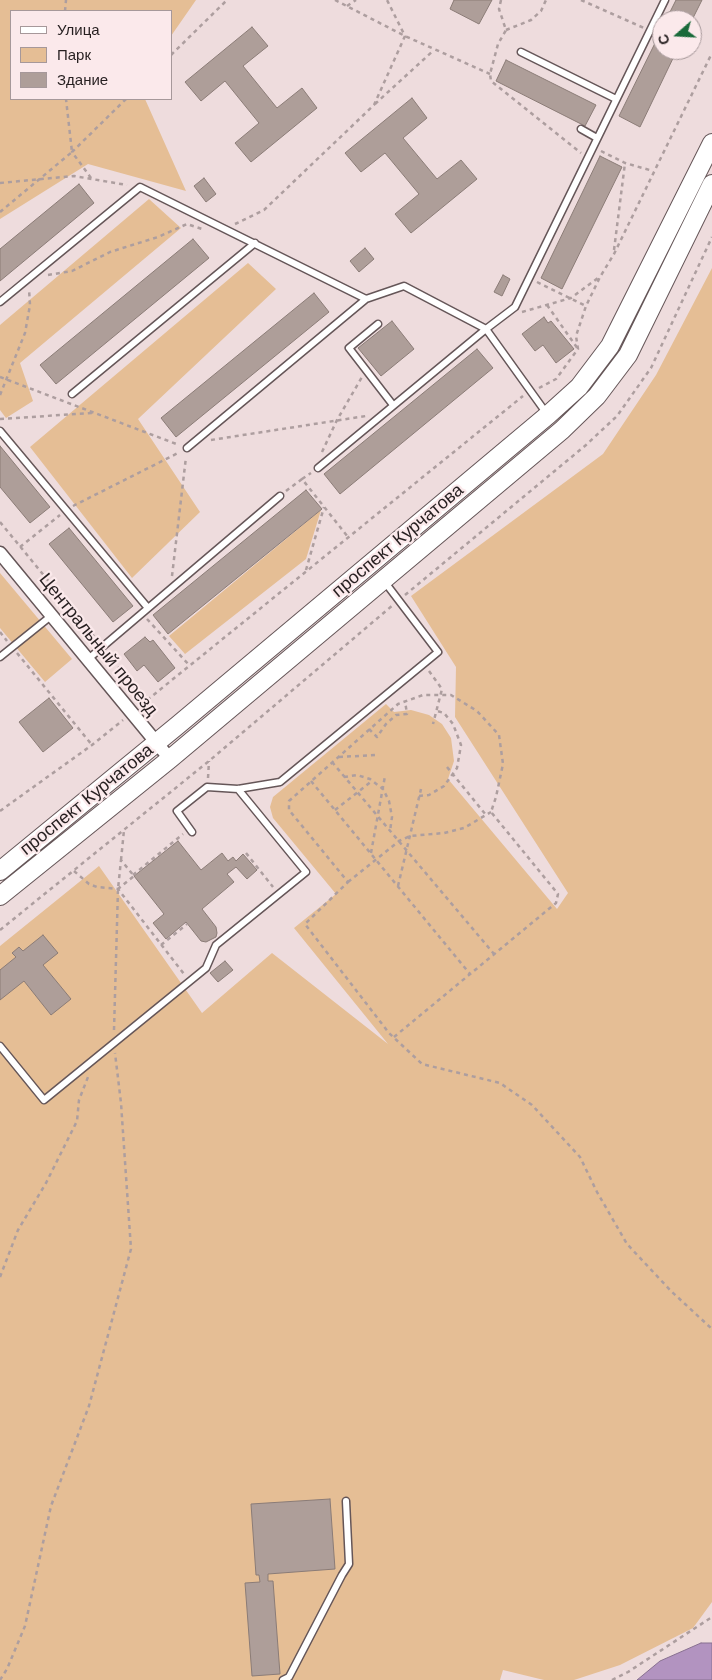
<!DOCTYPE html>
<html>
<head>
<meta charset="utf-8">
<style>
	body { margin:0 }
	#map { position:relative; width:712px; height:1680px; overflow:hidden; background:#eedcdd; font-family:Arial,sans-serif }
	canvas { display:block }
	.legend { position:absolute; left:10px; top:10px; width:162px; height:90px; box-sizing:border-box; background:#fbe9eb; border:1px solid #a6989a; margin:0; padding:6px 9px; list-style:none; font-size:15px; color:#261f20 }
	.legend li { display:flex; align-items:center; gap:10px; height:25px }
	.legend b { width:25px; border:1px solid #a6989a }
	.north { position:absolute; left:652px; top:10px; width:50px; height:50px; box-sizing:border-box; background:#fbe9eb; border:1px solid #a6989a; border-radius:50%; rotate:251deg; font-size:14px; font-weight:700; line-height:20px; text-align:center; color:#261f20 }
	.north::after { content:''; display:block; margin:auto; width:18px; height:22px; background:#1a6a3a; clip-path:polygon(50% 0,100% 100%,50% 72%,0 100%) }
</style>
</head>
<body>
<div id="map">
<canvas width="712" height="1680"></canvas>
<ul class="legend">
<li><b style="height:6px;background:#fff"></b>Улица</li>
<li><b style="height:14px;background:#e5be95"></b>Парк</li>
<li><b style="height:14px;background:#ae9e99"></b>Здание</li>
</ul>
<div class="north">С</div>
</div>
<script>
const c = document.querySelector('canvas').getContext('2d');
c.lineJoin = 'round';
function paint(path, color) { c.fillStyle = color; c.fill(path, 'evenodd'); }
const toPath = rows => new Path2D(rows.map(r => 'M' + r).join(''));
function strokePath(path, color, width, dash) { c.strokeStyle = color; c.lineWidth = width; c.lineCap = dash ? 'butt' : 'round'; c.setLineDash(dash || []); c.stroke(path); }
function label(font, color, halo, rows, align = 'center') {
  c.font = font + ' Arial,sans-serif'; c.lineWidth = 4.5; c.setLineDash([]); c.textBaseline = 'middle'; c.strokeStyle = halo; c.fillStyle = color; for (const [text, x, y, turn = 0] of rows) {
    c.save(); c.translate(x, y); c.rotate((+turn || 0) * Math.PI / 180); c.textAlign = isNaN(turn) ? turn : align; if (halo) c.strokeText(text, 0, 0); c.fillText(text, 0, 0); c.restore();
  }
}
const green = toPath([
	[0,0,196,0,171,36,171,11,11,11,11,99,145,99,186,191,88,164,0,219],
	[149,199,181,228,20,363,33,401,6,418,0,410,0,325],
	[248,263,276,289,138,419,200,512,132,578,30,447],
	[712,268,712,1602,693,1628,620,1665,574,1680,544,1680,503,1670,500,1680,0,1680,0,946,99,866,202,1013,272,953,388,1044,294,928,336,894,273,818,270,807,273,797,386,704,394,712,411,710,429,715,442,724,451,738,454,761,448,779,557,909,568,893,455,717,456,667,411,596,603,454,656,375],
	[321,510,306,559,185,654,169,636],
	[0,573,72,659,45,682,0,628]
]);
const water = toPath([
	[701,1643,712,1643,712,1680,637,1680,660,1661,701,1643]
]);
const building = toPath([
	[454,0,492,0,479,24,450,9,454,0],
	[676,0,702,0,692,20,666,20,676,0],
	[252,27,268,46,243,66,277,108,302,88,317,108,251,162,235,143,259,123,225,81,201,101,185,82,252,27],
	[662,29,662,50,677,50,640,127,619,116,662,29],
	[506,60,596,105,585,126,496,81,506,60],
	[412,98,427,118,403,138,437,179,461,160,477,179,411,233,395,214,419,194,385,153,361,172,345,153,412,98],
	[600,156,622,167,562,289,541,278,600,156],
	[204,178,216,194,206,202,194,186,204,178],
	[79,184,94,203,0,281,0,249,79,184],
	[193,239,209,258,56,384,40,365,193,239],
	[365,248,374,259,359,272,350,261,365,248],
	[503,275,510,279,502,296,494,292,503,275],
	[314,293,329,312,176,437,161,418,314,293],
	[544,317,548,323,551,321,574,349,556,363,543,345,535,351,522,334,544,317],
	[392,321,414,349,381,376,358,348,392,321],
	[477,349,493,368,340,494,324,474,477,349],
	[0,446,50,507,30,523,0,487,0,446],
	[306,490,322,509,168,634,153,615,306,490],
	[69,528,133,606,113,622,49,544,69,528],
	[145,637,150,642,153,640,175,668,158,682,144,665,137,671,124,654,145,637],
	[49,698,73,728,43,752,19,722,49,698],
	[178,841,201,870,222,853,228,861,233,857,236,861,243,854,257,870,247,879,236,867,227,874,234,882,202,909,216,927,217,933,216,937,206,942,201,941,186,922,166,939,153,923,164,914,134,876,178,841],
	[43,935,58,953,43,965,71,999,51,1015,24,981,0,1000,0,970,16,957,12,953,19,947,23,951,43,935],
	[225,961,233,970,218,982,210,973,225,961],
	[330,1499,335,1569,268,1574,268,1581,273,1581,280,1674,252,1676,245,1583,260,1582,259,1575,256,1575,251,1504,330,1499]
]);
const path = toPath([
	[335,0,405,36,490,74],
	[501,0,499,9,506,30,498,44,490,74,491,81,581,153],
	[581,0,644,28],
	[347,6,356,0],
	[65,11,66,0],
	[506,30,531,20,541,11,546,0],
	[171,55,227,0],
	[375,104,434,50],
	[601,151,625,163,653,171],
	[91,178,72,152,126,99],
	[0,183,74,176,127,185],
	[0,212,72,152,66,99],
	[235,224,264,210,374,105,405,36,387,0],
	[614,250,625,163],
	[48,275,72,271,110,252,158,237,187,224,202,229],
	[537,282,586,306],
	[547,305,578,349],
	[522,312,571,298,598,278],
	[0,377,179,445],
	[539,388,556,379,578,349,576,336,586,306,600,277,614,254,712,53],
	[0,395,25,333,30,305,29,289],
	[0,419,92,413],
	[211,440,366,416],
	[322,452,337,420,362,377],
	[302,479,311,473],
	[286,491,302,479,348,537],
	[73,506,180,452],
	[0,522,97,640],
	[20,547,60,515],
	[306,570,324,507],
	[172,576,186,457],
	[405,595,586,445,617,416,651,368,712,237],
	[147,619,190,666],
	[0,632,7,641],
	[17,653,92,745],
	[108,654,146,701],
	[429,671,442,689,433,724],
	[141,705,523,396],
	[369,729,377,737,386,724,396,715,407,714,405,701],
	[339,757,377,755],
	[332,762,494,954],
	[447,767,486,815],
	[344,777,357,775,370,779,383,789,389,801,392,817,390,831],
	[208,778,209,761],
	[311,781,470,974],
	[419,796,429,795,444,786,457,768,461,745,453,724,444,713,437,711],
	[335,810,372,781],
	[0,811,92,745,123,720],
	[246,853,273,887],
	[371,853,385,776],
	[121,860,124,830],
	[74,871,89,884,97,887,118,889,184,974],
	[133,875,183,834],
	[348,882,399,841,410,836,444,833,464,828,491,812],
	[398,886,421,789],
	[0,930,209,761,393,605],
	[161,945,187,924],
	[114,1030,118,889,121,860,134,876,118,889],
	[394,1037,556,903,558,894,491,812,496,797,503,764,499,735,477,711,451,695,423,695,398,704,289,801,289,810,348,882,305,924,389,1033,422,1064,500,1083,532,1105,580,1157,597,1192,627,1244,671,1291,712,1329],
	[0,1277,18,1230,46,1183,77,1121,79,1100,88,1077],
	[0,1680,7,1669,25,1626,51,1506,89,1406,131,1249,121,1103,115,1053],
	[612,1680,628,1672,712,1617]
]);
const service = toPath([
	[521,52,616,99],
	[581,129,597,138],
	[0,302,140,187,366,299,404,286,486,329,515,307,665,0],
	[378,324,349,348,393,405],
	[72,394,255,243],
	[0,431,148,608],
	[187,448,366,299],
	[318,468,486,329,547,414],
	[0,657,51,616],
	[87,660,280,496],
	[192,832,177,811,207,787,238,789,280,782,438,652,384,581],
	[0,1046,44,1100,206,968,216,945,306,872,238,789],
	[283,1680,289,1677,342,1575,349,1564,346,1501]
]);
const minor = toPath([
	[0,553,170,759]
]);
const secondary = toPath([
	[0,871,178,725,548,415,579,387,610,346,712,143],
	[0,896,170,759,562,430,597,396,628,355,712,184]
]);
const streetNames = [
	["проспект Курчатова",398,541,-40],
	["Центральный проезд",98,645,51],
	["проспект Курчатова",87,800,-39]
];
paint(green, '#e5be95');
paint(water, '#b293c0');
strokePath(water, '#887090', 1);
paint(building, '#ae9e99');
strokePath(building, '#8b7c77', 1);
strokePath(service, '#655658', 9);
strokePath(minor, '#655658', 15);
strokePath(secondary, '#655658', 20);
strokePath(path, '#ad9e9f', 2.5, [4, 4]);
strokePath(service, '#fff', 6);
strokePath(minor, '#fff', 12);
strokePath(secondary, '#fff', 18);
label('18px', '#261f20', '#fbe9eb', streetNames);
</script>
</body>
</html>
